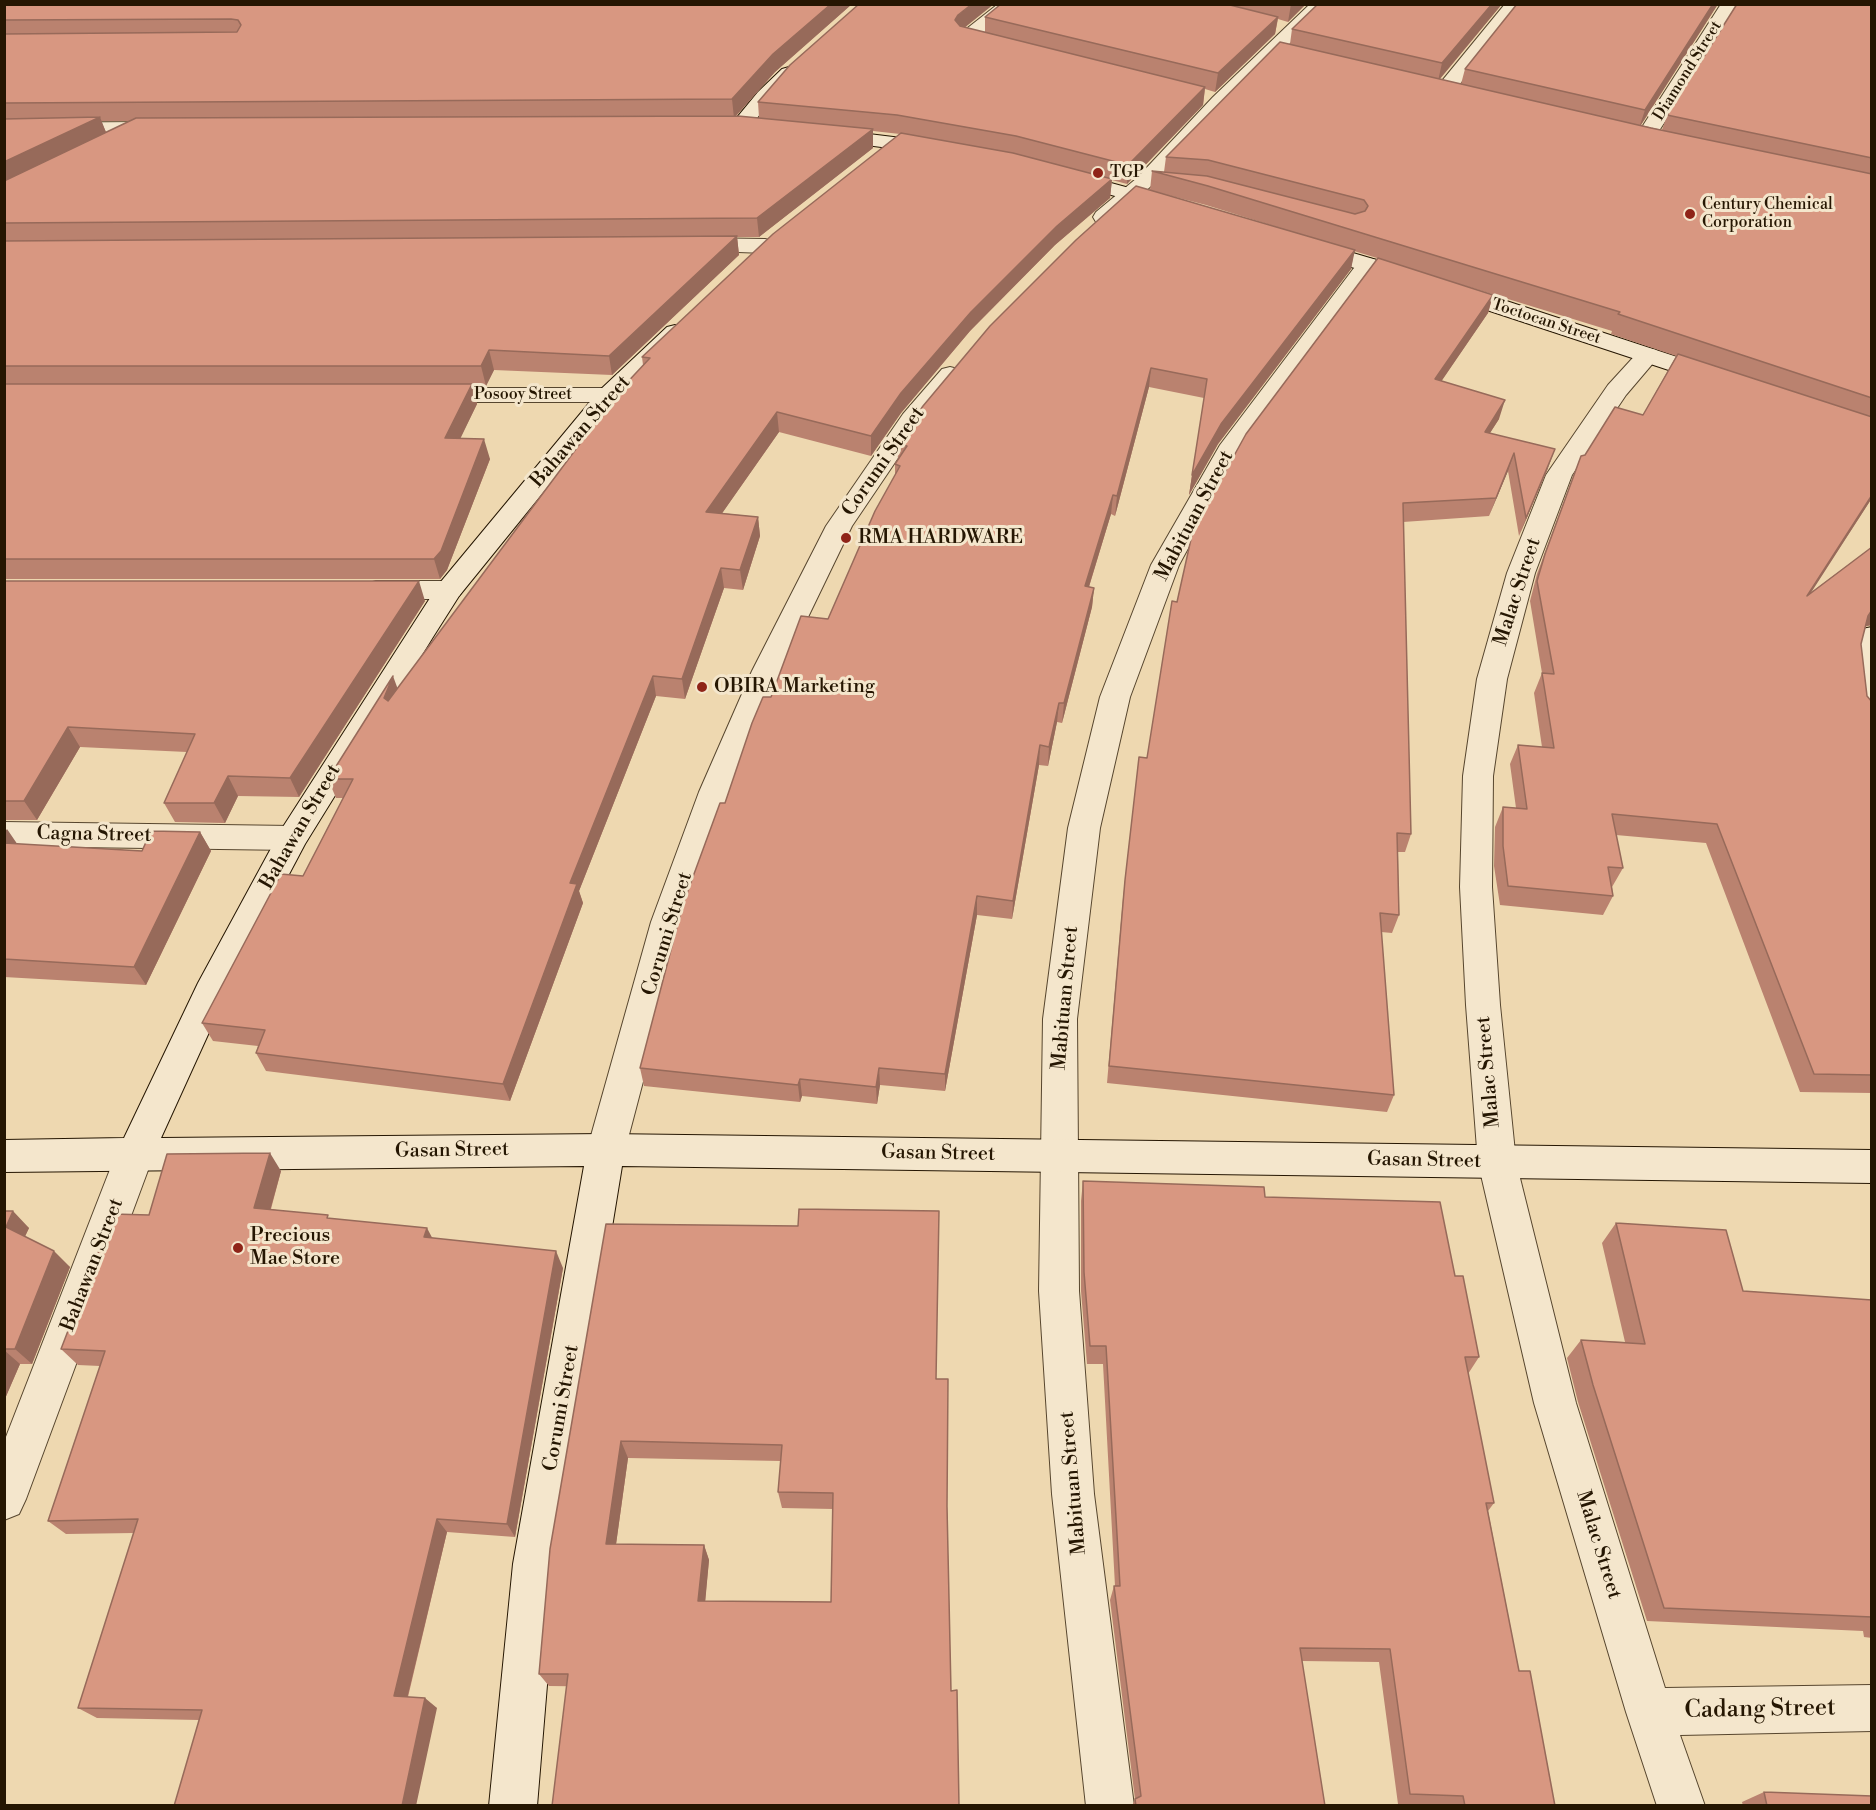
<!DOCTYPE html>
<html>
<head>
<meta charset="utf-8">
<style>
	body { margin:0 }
	#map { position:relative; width:1876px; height:1810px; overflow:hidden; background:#eed8b0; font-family:"Libre Bodoni",serif }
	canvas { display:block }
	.frame { position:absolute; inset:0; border:6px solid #251602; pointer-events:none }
</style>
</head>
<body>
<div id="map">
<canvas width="1876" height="1810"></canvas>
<div class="frame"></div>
</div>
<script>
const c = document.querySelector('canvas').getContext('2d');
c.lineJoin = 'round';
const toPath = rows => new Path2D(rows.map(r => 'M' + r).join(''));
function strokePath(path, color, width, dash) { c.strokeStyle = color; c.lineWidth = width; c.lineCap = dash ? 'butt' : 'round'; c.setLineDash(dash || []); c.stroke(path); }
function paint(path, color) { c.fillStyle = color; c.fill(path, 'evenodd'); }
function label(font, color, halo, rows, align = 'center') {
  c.font = font + ' "Libre Bodoni",serif'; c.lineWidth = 6; c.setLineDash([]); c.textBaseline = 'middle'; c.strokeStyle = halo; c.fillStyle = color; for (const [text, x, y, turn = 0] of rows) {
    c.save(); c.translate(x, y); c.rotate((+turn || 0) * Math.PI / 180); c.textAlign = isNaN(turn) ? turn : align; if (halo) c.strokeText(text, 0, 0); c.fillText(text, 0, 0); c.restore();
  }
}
const street = toPath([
	[998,4,1019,4,972,42,960,42,957,38,960,34,998,4],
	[1310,4,1330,4,1227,105,1151,186,1112,222,1104,223,1096,222,1093,217,1096,212,1137,178,1213,97,1310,4],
	[1505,4,1524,4,1451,95,1437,95,1434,91,1437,87,1505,4],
	[1721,4,1739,4,1652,142,1638,142,1635,138,1721,4],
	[139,122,146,124,149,128,146,132,4,135,4,123,139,122],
	[692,238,765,239,773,241,776,246,773,251,765,253,684,250,681,245,684,240,692,238],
	[1368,258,1376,260,1379,265,1241,451,1179,565,1130,697,1100,828,1077,1019,1079,1291,1094,1494,1134,1806,1086,1806,1052,1494,1039,1291,1043,1019,1068,828,1100,697,1151,565,1220,445,1360,260,1368,258],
	[1648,348,1656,350,1660,355,1626,395,1572,475,1535,573,1507,679,1493,776,1492,887,1500,1005,1516,1162,1576,1403,1665,1688,1872,1685,1872,1731,1680,1735,1705,1806,1657,1806,1626,1712,1534,1403,1478,1162,1466,1005,1460,887,1463,776,1477,679,1507,573,1546,475,1608,385,1640,350,1648,348],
	[950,367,958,369,962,374,921,424,852,526,782,671,731,792,685,922,625,1150,619,1161,606,1166,593,1161,587,1150,651,922,699,792,752,671,826,526,903,414,942,369,950,367],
	[429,388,609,388,618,390,621,395,618,400,609,402,429,402,420,400,417,395,420,390,429,388],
	[376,581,449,581,459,584,463,590,459,596,449,599,376,599,366,596,362,590,366,584,376,581],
	[4,822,292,826,303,830,308,838,303,846,292,850,4,846,4,822],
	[135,1138,148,1142,154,1154,26,1499,19,1514,4,1520,4,1442,116,1154,122,1142,135,1138]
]);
const secondary = toPath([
	[789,67,796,69,798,73,796,77,772,100,747,130,733,130,730,126,758,92,782,69,789,67],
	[828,129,934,142,941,144,944,148,941,152,934,154,821,139,818,135,821,131,828,129],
	[1067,171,1177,201,1181,205,1177,209,1170,211,1060,181,1057,177,1060,173,1067,171],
	[1309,240,1424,274,1723,372,1726,377,1723,382,1714,384,1705,382,1408,284,1301,252,1298,247,1301,242,1309,240],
	[675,325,683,327,687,332,683,337,618,400,459,596,433,637,305,844,231,984,161,1138,606,1134,1872,1150,1872,1183,622,1166,557,1564,537,1806,489,1806,513,1564,584,1166,4,1172,4,1140,124,1138,198,983,281,830,439,584,600,390,667,327,675,325],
	[1872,627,1872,725,1861,722,1857,715,1851,664,1858,636,1862,629,1872,627]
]);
const wall = toPath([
	[4,4,852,4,775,72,736,116,759,118,758,102,965,28,985,33,985,17,1001,4,1306,4,1288,22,1278,19,1275,34,1215,92,1205,89,1203,105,1127,184,1112,180,1110,198,1055,245,970,331,901,413,871,456,779,432,722,513,758,517,760,536,743,590,724,588,685,699,656,696,579,891,583,903,510,1101,266,1071,256,1053,258,1046,213,1041,202,1023,303,876,343,798,336,798,328,779,398,688,643,365,642,357,900,134,873,131,873,148,759,237,737,237,739,255,612,375,494,370,486,386,472,386,477,404,460,438,490,459,447,570,440,579,4,579],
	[101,121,130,121,106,132],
	[1318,4,1502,4,1440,79,1461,84,1465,69,1718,4,1641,125,1662,130,1667,115,1872,4,1872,498,1810,593,1872,547,1872,625,1865,626,1861,644,1867,696,1872,702,1872,1093,1800,1092,1706,843,1616,835,1623,868,1612,887,1613,896,1603,915,1500,905,1494,866,1495,827,1503,807,1516,808,1510,764,1518,745,1542,747,1534,693,1542,673,1530,601,1537,574,1581,456,1585,455,1643,415,1676,356,1611,334,1612,331,1456,283,1493,295,1488,313,1441,381,1499,419,1490,433,1548,468,1519,536,1508,471,1489,516,1403,522,1411,834,1405,852,1398,852,1399,915,1392,933,1381,932,1394,1095,1387,1112,1107,1083,1123,898,1139,757,1147,758,1177,602,1377,258,1354,251,1351,269,1218,444,1189,495,1204,398,1149,387,1115,516,1111,514,1089,587,1094,588,1092,607,1062,723,1057,722,1048,766,1039,765,1012,919,977,915,945,1091,880,1085,877,1104,802,1096,800,1102,644,1086,640,1068,725,803,771,697,828,619,895,475,895,464,898,460,897,443,1150,190,1152,171,1164,172,1166,157,1290,44,1292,29],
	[1152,191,1206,205,1293,232],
	[4,581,425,601,299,797,238,796,225,823,175,822,164,803,187,752,80,747,37,820,4,820],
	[4,829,17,844,142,851,200,832,211,851,146,985,4,977],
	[281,1171,271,1209,331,1219,433,1238,563,1268,515,1537,447,1532,408,1697,437,1708,199,1720,97,1718,78,1708,134,1533,66,1534,48,1521,100,1366,78,1365,61,1349,149,1215],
	[1083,1181,1265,1197,1455,1276,1479,1357,1468,1374,1494,1503,1488,1511,1519,1671,1555,1806,1450,1806,1398,1804,1379,1662,1302,1661,1325,1806,1132,1806,1135,1799,1110,1600,1114,1586,1115,1586,1103,1364,1087,1364,1081,1291,1081,1201],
	[4,1211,29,1228,25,1236,70,1267,32,1364,20,1364,4,1401],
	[1616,1223,1743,1291,1872,1300,1872,1638,1864,1637,1863,1631,1647,1621,1578,1402,1567,1358,1581,1340,1625,1342,1602,1243],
	[606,1224,937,1379,947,1506,951,1691,549,1686,539,1674],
	[628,1458,781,1461,778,1492,782,1508,833,1509,831,1602,705,1601,709,1560,704,1545,616,1544],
	[1764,1792,1872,1806,1743,1806,1742,1802]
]);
const shadedWall = toPath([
	[831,4,852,4,775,72,734,118,732,99,773,54],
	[972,4,994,4,958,33,955,20,958,15],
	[1291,4,1306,4,1288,22],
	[1492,4,1502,4,1438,81,1442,63],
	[1713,4,1718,4,1639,128,1645,110],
	[1278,17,1275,34,1215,92,1218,73],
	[1205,87,1203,105,1127,184,1128,165],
	[100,117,107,135,4,185,4,162],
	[873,129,873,148,759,237,757,218],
	[1112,179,1110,198,1055,245,970,331,901,413,871,456,871,436,901,393,971,312,1057,226],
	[737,236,739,255,612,375,609,356],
	[1355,250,1351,269,1218,444,1189,495,1192,475,1221,424],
	[1493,295,1488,313,1430,398,1435,379],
	[489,350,494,370,486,386,481,366],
	[1151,368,1149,387,1115,516,1117,496],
	[472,384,477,404,451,458,445,438],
	[1505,400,1499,419,1479,450,1485,432],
	[777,412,779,432,709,532,706,512],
	[484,439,490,459,447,570,440,579,434,559],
	[1555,449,1548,468,1519,536,1526,518],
	[1514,453,1508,471,1489,516,1496,498],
	[1113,495,1111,514,1083,606,1085,586],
	[1872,495,1872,498,1796,616,1807,596],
	[758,517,760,536,743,590,740,570],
	[721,568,724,588,685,699,682,679],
	[419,581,425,601,299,797,290,778],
	[1094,588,1092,607,1062,723,1064,703],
	[1872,610,1872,625,1862,627],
	[393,676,400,695,391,718,384,698],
	[653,676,656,696,579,891,583,903,510,1101,503,1084,570,883],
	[1059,703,1057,722,1048,766,1049,747],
	[68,727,80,747,37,820,24,801],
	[1040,745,1039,765,1012,919,1013,901],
	[228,776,238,796,225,823,214,803],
	[7,829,20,848,4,850,4,833],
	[200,832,211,851,146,985,134,967],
	[977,896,977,915,945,1091,945,1074],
	[879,1068,880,1085,877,1104,876,1087],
	[800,1079,802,1096,800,1102,798,1085],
	[270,1153,281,1171,266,1225,254,1208],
	[13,1211,29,1228,22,1243,6,1227],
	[427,1228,436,1245,424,1237],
	[54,1251,70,1267,32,1364,15,1349],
	[556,1251,563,1268,515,1537,507,1524],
	[4,1350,20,1364,4,1401],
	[621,1441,628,1458,614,1559,606,1544],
	[437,1519,447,1532,405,1707,394,1696],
	[704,1545,709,1560,704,1615,698,1601],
	[425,1698,437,1708,416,1806,402,1806]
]);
const building = toPath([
	[4,4,831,4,773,54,732,99,4,103,4,34,237,32,241,25,238,20,231,19,4,20,4,4],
	[859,4,972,4,958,15,955,20,960,26,1205,87,1128,165,1016,136,897,115,758,102,790,65,859,4],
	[1001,4,1226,4,1278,17,1218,73,985,17,1001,4],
	[1318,4,1492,4,1442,63,1292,29,1318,4],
	[1517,4,1713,4,1645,110,1465,69,1517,4],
	[1737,4,1872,4,1872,158,1667,115,1737,4],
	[1280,42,1651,128,1872,174,1872,398,1618,314,1620,312,1208,186,1152,171,1207,176,1355,214,1365,211,1368,206,1364,200,1208,160,1166,157,1280,42],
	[738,116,873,129,757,218,4,223,4,181,136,118,738,116],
	[100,117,4,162,4,119,100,117],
	[901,133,1013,153,1112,179,1057,226,971,312,901,393,871,436,777,412,706,512,758,517,740,570,721,568,682,679,653,676,570,883,577,884,503,1084,256,1053,265,1030,202,1023,281,874,303,876,353,779,328,779,393,676,384,698,388,701,620,390,650,358,642,357,773,234,901,133],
	[1136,186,1355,250,1221,424,1192,475,1207,379,1151,368,1117,496,1113,495,1085,586,1094,588,1064,703,1059,703,1049,747,1040,745,1013,901,977,896,945,1074,879,1068,876,1087,800,1079,798,1085,640,1068,683,904,720,803,725,803,752,723,763,697,771,697,801,616,828,619,875,511,900,466,895,464,907,446,897,443,923,406,990,326,1076,240,1136,186],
	[737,236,609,356,489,350,481,366,4,366,4,241,737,236],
	[1378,258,1493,295,1435,379,1505,400,1485,432,1555,449,1526,518,1514,453,1496,498,1403,503,1411,834,1397,833,1399,915,1380,913,1394,1095,1109,1066,1125,880,1139,757,1147,758,1172,601,1177,602,1193,530,1246,434,1378,258],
	[1678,354,1872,417,1872,495,1807,596,1872,547,1872,610,1868,616,1861,644,1867,696,1872,702,1872,1075,1814,1074,1717,824,1612,814,1623,868,1608,867,1613,896,1508,886,1503,846,1503,807,1527,809,1518,745,1554,748,1542,673,1554,674,1537,581,1545,554,1581,456,1585,455,1615,407,1643,415,1678,354],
	[4,384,472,384,445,438,484,439,441,551,434,559,4,559,4,384],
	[4,581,419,581,290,778,228,776,214,803,164,803,195,734,68,727,24,801,4,801,4,581],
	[151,831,200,832,134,967,4,959,4,843,142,851,151,831],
	[270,1153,254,1208,328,1215,327,1218,427,1228,424,1237,556,1251,507,1524,437,1519,394,1696,425,1698,402,1806,174,1806,202,1710,78,1708,138,1519,48,1521,105,1351,61,1349,113,1214,149,1215,167,1154,270,1153],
	[1083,1181,1264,1187,1265,1197,1440,1202,1455,1276,1463,1276,1479,1357,1465,1357,1494,1503,1486,1503,1519,1671,1530,1671,1555,1806,1465,1806,1463,1796,1410,1794,1390,1649,1300,1648,1325,1806,1136,1806,1135,1799,1141,1796,1114,1586,1120,1586,1106,1346,1090,1346,1084,1272,1083,1181],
	[799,1209,939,1211,936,1379,948,1379,947,1506,951,1691,957,1690,959,1806,552,1806,568,1674,539,1674,550,1549,606,1224,798,1226,799,1209],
	[621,1441,782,1445,778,1492,833,1493,831,1602,698,1601,704,1545,606,1544,621,1441],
	[4,1211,13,1211,6,1227,54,1251,15,1349,4,1349,4,1211],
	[1616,1223,1726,1230,1743,1291,1872,1300,1872,1617,1664,1608,1593,1385,1581,1340,1645,1344,1616,1223],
	[1764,1792,1872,1796,1872,1806,1767,1806,1764,1792]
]);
const markers = [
	[1098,173,6,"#8f2418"],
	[1690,214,6,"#8f2418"],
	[846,538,6,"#8f2418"],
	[702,687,6,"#8f2418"],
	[238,1248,6,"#8f2418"]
];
const farStreetnames = [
	["Diamond Street",1688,71,-58],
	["Toctocan Street",1546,322,18],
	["Posooy Street",523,395]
];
const farPoinames = [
	["TGP",1110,173],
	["Century Chemical",1702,205],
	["Corporation",1702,223]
];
const streetNames = [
	["Bahawan Street",581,432,-49],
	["Corumi Street",884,462,-55],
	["Mabituan Street",1195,516,-62],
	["Malac Street",1518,592,-72],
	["Bahawan Street",301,827,-60],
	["Cagna Street",94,835,1],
	["Corumi Street",668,934,-73],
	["Mabituan Street",1066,998,-85],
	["Malac Street",1489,1072,-95],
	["Gasan Street",452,1151,-1],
	["Gasan Street",938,1154,1],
	["Gasan Street",1424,1161,1],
	["Bahawan Street",93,1265,-69],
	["Corumi Street",562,1408,-80],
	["Mabituan Street",1074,1483,-95],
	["Malac Street",1598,1545,73]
];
const poiNames = [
	["RMA HARDWARE",858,538],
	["OBIRA Marketing",714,687],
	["Precious",250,1236],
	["Mae Store",250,1259]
];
const nearStreetnames = [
	["Cadang Street",1760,1710,-1]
];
strokePath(street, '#57462e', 2);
strokePath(secondary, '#251602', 2);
paint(street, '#f4e6cc');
paint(secondary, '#f4e6cc');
paint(wall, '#ba826f');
paint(shadedWall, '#976a5a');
paint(building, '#d89781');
strokePath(building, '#976a5a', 1.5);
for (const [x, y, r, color] of markers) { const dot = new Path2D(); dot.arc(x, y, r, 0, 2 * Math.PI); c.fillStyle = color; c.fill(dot); strokePath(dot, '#f4e6cc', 2); }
label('16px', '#251602', '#f4e6cc', farStreetnames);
label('16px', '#251602', '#f4e6cc', farPoinames, 'left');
label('20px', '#251602', '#f4e6cc', streetNames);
label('20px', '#251602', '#f4e6cc', poiNames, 'left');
label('24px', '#251602', '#f4e6cc', nearStreetnames);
</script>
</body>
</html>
